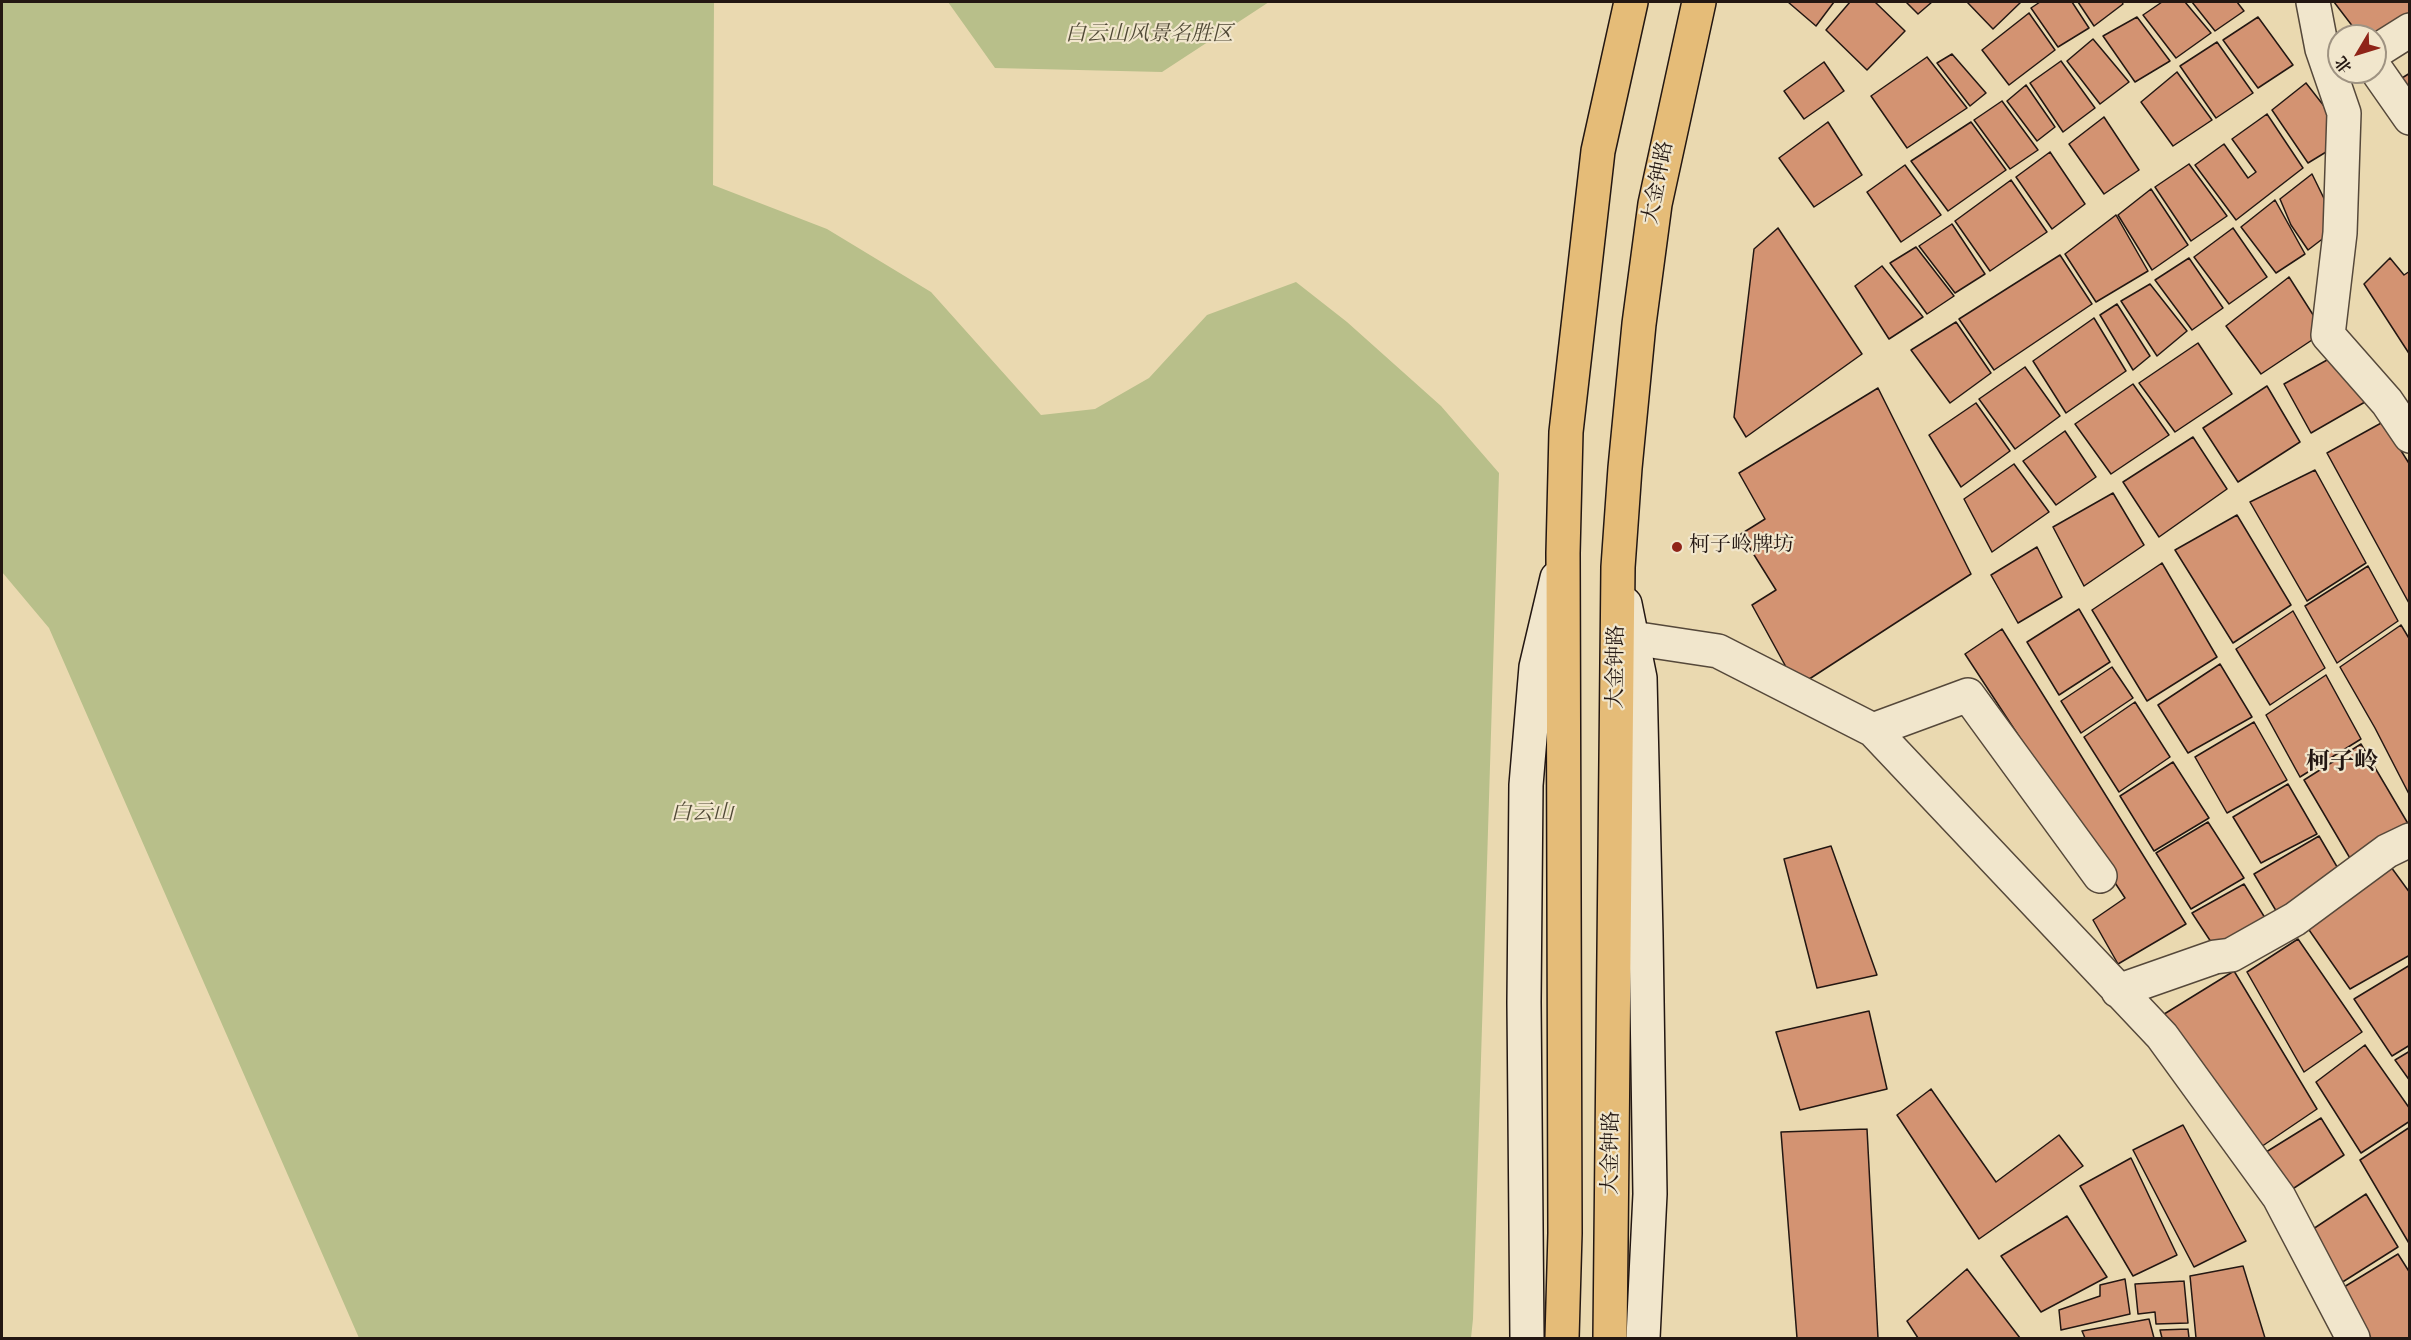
<!DOCTYPE html>
<html>
<head>
<meta charset="utf-8">
<style>
	body { margin:0 }
	#map { position:relative; width:2411px; height:1340px; overflow:hidden; background:#ead9b0; font-family:Vollkorn,"Noto Serif SC",serif }
	canvas { display:block }
	.frame { position:absolute; inset:0; border:3px solid #231712; pointer-events:none }
	.north { position:absolute; left:2327px; top:24px; width:60px; height:60px; box-sizing:border-box; background:#f1e6cc; border:2px solid #9f9382; border-radius:50%; rotate:232deg; font-size:16px; font-weight:700; line-height:24px; text-align:center; color:#231712 }
	.north::after { content:''; display:block; margin:auto; width:21px; height:27px; background:#8f2418; clip-path:polygon(50% 0,100% 100%,50% 72%,0 100%) }
</style>
</head>
<body>
<div id="map">
<canvas width="2411" height="1340"></canvas>
<div class="frame"></div>
<div class="north">北</div>
</div>
<script>
const c = document.querySelector('canvas').getContext('2d');
c.lineJoin = 'round';
function paint(path, color) { c.fillStyle = color; c.fill(path, 'evenodd'); }
const toPath = rows => new Path2D(rows.map(r => 'M' + r).join(''));
function strokePath(path, color, width, dash) { c.strokeStyle = color; c.lineWidth = width; c.lineCap = dash ? 'butt' : 'round'; c.setLineDash(dash || []); c.stroke(path); }
function label(font, color, halo, rows, align = 'center') {
  c.font = font + ' Vollkorn,"Noto Serif SC",serif'; c.lineWidth = 4.5; c.setLineDash([]); c.textBaseline = 'middle'; c.strokeStyle = halo; c.fillStyle = color; for (const [text, x, y, turn = 0] of rows) {
    c.save(); c.translate(x, y); c.rotate((+turn || 0) * Math.PI / 180); c.textAlign = isNaN(turn) ? turn : align; if (halo) c.strokeText(text, 0, 0); c.fillText(text, 0, 0); c.restore();
  }
}
const green = toPath([
	[2,2,714,2,713,185,827,229,931,292,1041,415,1095,409,1149,378,1207,315,1296,282,1347,322,1441,406,1499,473,1473,1319,1471,1338,359,1338,49,628,2,572],
	[948,2,1269,2,1162,72,995,68]
]);
const building = toPath([
	[1788,2,1834,2,1816,26,1788,2],
	[1850,2,1875,2,1905,31,1867,70,1826,30,1850,2],
	[1906,2,1932,2,1918,14,1906,2],
	[1967,2,2021,2,1993,29,1967,2],
	[2040,2,2072,2,2089,28,2058,47,2031,8,2040,2],
	[2078,2,2122,2,2123,4,2094,26,2078,2],
	[2162,2,2185,2,2211,33,2176,58,2143,15,2162,2],
	[2192,2,2237,2,2244,11,2215,31,2192,2],
	[2334,2,2410,2,2410,16,2375,36,2360,36,2334,2],
	[2029,13,2055,50,2009,85,1982,50,2029,13],
	[2137,17,2170,61,2135,82,2103,36,2137,17],
	[2258,17,2293,65,2258,88,2223,40,2258,17],
	[2093,39,2129,82,2100,104,2067,61,2093,39],
	[2217,42,2253,93,2216,118,2180,66,2217,42],
	[1952,54,1986,93,1970,106,1937,63,1952,54],
	[1927,57,1967,108,1907,148,1871,96,1927,57],
	[2061,61,2095,108,2063,132,2030,83,2061,61],
	[1824,62,1844,91,1804,119,1784,91,1824,62],
	[2177,72,2212,120,2173,146,2141,102,2177,72],
	[2410,73,2410,105,2394,83,2410,73],
	[2306,83,2338,124,2331,149,2308,163,2272,110,2306,83],
	[2026,85,2055,127,2037,141,2007,101,2026,85],
	[2002,101,2038,150,2010,169,1974,120,2002,101],
	[2267,114,2303,168,2236,220,2195,165,2224,144,2248,178,2256,172,2232,139,2267,114],
	[2104,117,2139,170,2104,194,2069,144,2104,117],
	[1828,122,1862,175,1814,207,1779,158,1828,122],
	[1971,122,2006,170,1948,211,1911,161,1971,122],
	[2050,152,2085,204,2052,229,2016,177,2050,152],
	[2189,164,2227,216,2191,241,2155,187,2189,164],
	[1905,165,1941,215,1901,242,1867,192,1905,165],
	[2312,174,2338,227,2308,250,2291,225,2280,199,2312,174],
	[2011,180,2047,232,1990,271,1955,221,2011,180],
	[2151,189,2188,245,2152,270,2118,215,2151,189],
	[2275,200,2305,254,2276,273,2241,227,2275,200],
	[2116,215,2148,271,2096,302,2065,254,2116,215],
	[1952,224,1985,274,1955,293,1919,246,1952,224],
	[1778,228,1862,354,1746,437,1734,417,1754,249,1778,228],
	[2233,228,2267,277,2229,304,2194,257,2233,228],
	[1916,247,1954,296,1927,314,1890,263,1916,247],
	[2060,255,2092,304,1994,370,1959,319,2060,255],
	[2189,258,2223,308,2192,330,2155,280,2189,258],
	[2390,258,2404,275,2410,271,2410,355,2364,284,2390,258],
	[1882,266,1923,317,1889,339,1855,286,1882,266],
	[2289,277,2324,332,2261,374,2226,326,2289,277],
	[2150,284,2187,331,2157,356,2121,301,2150,284],
	[2117,304,2150,356,2133,370,2100,315,2117,304],
	[2094,318,2126,371,2066,413,2033,361,2094,318],
	[1956,322,1991,373,1950,403,1911,350,1956,322],
	[2198,343,2232,394,2175,432,2139,383,2198,343],
	[2336,355,2365,402,2311,433,2284,384,2336,355],
	[2025,367,2060,416,2015,449,1979,399,2025,367],
	[2133,384,2169,435,2111,474,2075,424,2133,384],
	[2267,386,2300,442,2238,482,2203,428,2267,386],
	[1878,388,1971,574,1797,687,1752,605,1776,590,1741,534,1765,519,1739,473,1878,388],
	[1976,403,2010,451,1961,487,1929,435,1976,403],
	[2383,422,2410,465,2410,605,2327,453,2383,422],
	[2065,431,2096,477,2056,505,2023,461,2065,431],
	[2193,437,2227,489,2159,537,2123,482,2193,437],
	[2014,464,2049,512,1992,552,1964,499,2014,464],
	[2315,470,2366,563,2307,601,2250,502,2315,470],
	[2113,493,2144,545,2084,586,2053,527,2113,493],
	[2237,515,2291,605,2233,643,2175,550,2237,515],
	[2037,547,2062,597,2018,623,1991,575,2037,547],
	[2162,563,2217,657,2147,701,2092,610,2162,563],
	[2368,566,2398,621,2337,663,2305,606,2368,566],
	[2079,609,2110,662,2059,695,2027,642,2079,609],
	[2293,611,2325,668,2270,705,2236,649,2293,611],
	[2401,625,2410,640,2410,796,2375,728,2340,667,2401,625],
	[2002,629,2186,924,2118,964,2093,920,2125,898,1965,654,2002,629],
	[2220,664,2252,717,2188,753,2158,705,2220,664],
	[2112,667,2133,698,2081,733,2061,701,2112,667],
	[2326,675,2361,739,2300,777,2266,715,2326,675],
	[2135,702,2170,757,2119,792,2084,737,2135,702],
	[2254,722,2287,780,2227,813,2195,757,2254,722],
	[2361,744,2410,827,2354,865,2304,780,2361,744],
	[2173,762,2209,818,2154,851,2120,796,2173,762],
	[2288,784,2317,834,2261,863,2233,817,2288,784],
	[2208,822,2244,878,2191,909,2156,853,2208,822],
	[2319,836,2343,877,2281,919,2254,874,2319,836],
	[1831,846,1877,975,1817,988,1784,859,1831,846],
	[2391,867,2410,893,2410,955,2350,989,2307,927,2391,867],
	[2244,884,2270,926,2217,951,2192,913,2244,884],
	[2298,939,2362,1032,2304,1072,2247,972,2298,939],
	[2410,965,2410,1045,2392,1056,2354,999,2410,965],
	[2234,971,2317,1109,2255,1151,2161,1016,2234,971],
	[1869,1011,1887,1089,1800,1110,1776,1032,1869,1011],
	[2365,1045,2410,1109,2410,1121,2361,1153,2316,1082,2365,1045],
	[2410,1051,2410,1081,2395,1060,2410,1051],
	[1931,1089,1996,1182,2059,1135,2083,1166,1979,1239,1897,1115,1931,1089],
	[2321,1118,2344,1155,2285,1194,2258,1157,2321,1118],
	[2183,1125,2246,1241,2194,1267,2133,1150,2183,1125],
	[2410,1127,2410,1245,2360,1160,2410,1127],
	[1867,1129,1878,1338,1797,1338,1781,1132,1867,1129],
	[2131,1158,2177,1255,2133,1276,2080,1186,2131,1158],
	[2366,1194,2398,1247,2341,1283,2307,1233,2366,1194],
	[2067,1216,2107,1277,2041,1312,2001,1256,2067,1216],
	[2398,1254,2410,1273,2410,1338,2371,1338,2344,1287,2398,1254],
	[2243,1266,2265,1338,2196,1338,2190,1276,2243,1266],
	[1967,1269,2020,1338,1918,1338,1907,1321,1967,1269],
	[2125,1279,2130,1314,2061,1330,2059,1310,2100,1296,2100,1285,2125,1279],
	[2184,1281,2188,1323,2156,1324,2155,1312,2138,1314,2135,1284,2184,1281],
	[2149,1319,2154,1338,2085,1338,2082,1331,2149,1319],
	[2188,1329,2189,1338,2162,1338,2160,1330,2188,1329]
]);
const street = toPath([
	[2313,2,2322,49,2344,113,2340,233,2328,335,2387,402,2410,436],
	[2375,52,2410,30],
	[2375,68,2410,118],
	[1632,638,1718,651,1873,730,2162,1036,2279,1197,2353,1338],
	[1873,730,1968,695,2100,876],
	[2118,991,2215,957,2231,955,2295,919,2387,851,2410,840]
]);
const secondary = toPath([
	[1625,604,1640,678,1646,936,1650,1194,1643,1338],
	[1527,1338,1524,1002,1526,785,1536,667,1557,578]
]);
const primary = toPath([
	[1562,1338,1565,1233,1563,553,1566,432,1598,151,1631,2],
	[1610,1338,1618,567,1625,468,1639,324,1655,204,1699,2]
]);
const markers = [
	[1677,547,6,"#8f2418"]
];
const parkNames = [
	["白云山风景名胜区",1149,36],
	["白云山",702,815]
];
const streetNames = [
	["大金钟路",1660,183,-79],
	["大金钟路",1618,667,-89],
	["大金钟路",1613,1153,-89]
];
const poiNames = [
	["柯子岭牌坊",1689,547]
];
const quarterNames = [
	["柯子岭",2342,765]
];
paint(green, '#b8bf8a');
paint(building, '#d39372');
strokePath(building, '#231712', 1.5);
strokePath(street, '#55483a', 36);
strokePath(secondary, '#231712', 36);
strokePath(primary, '#231712', 36);
strokePath(street, '#f1e6cc', 33);
strokePath(secondary, '#f1e6cc', 33);
strokePath(primary, '#e5bc78', 33);
for (const [x, y, r, color] of markers) { const dot = new Path2D(); dot.arc(x, y, r, 0, 2 * Math.PI); c.fillStyle = color; c.fill(dot); strokePath(dot, '#f1e6cc', 2); }
label('italic 21px', '#504936', '#f1e6cc', parkNames);
label('21px', '#231712', '#f1e6cc', streetNames);
label('21px', '#231712', '#f1e6cc', poiNames, 'left');
label('bold 24px', '#231712', '#f1e6cc', quarterNames);
</script>
</body>
</html>
